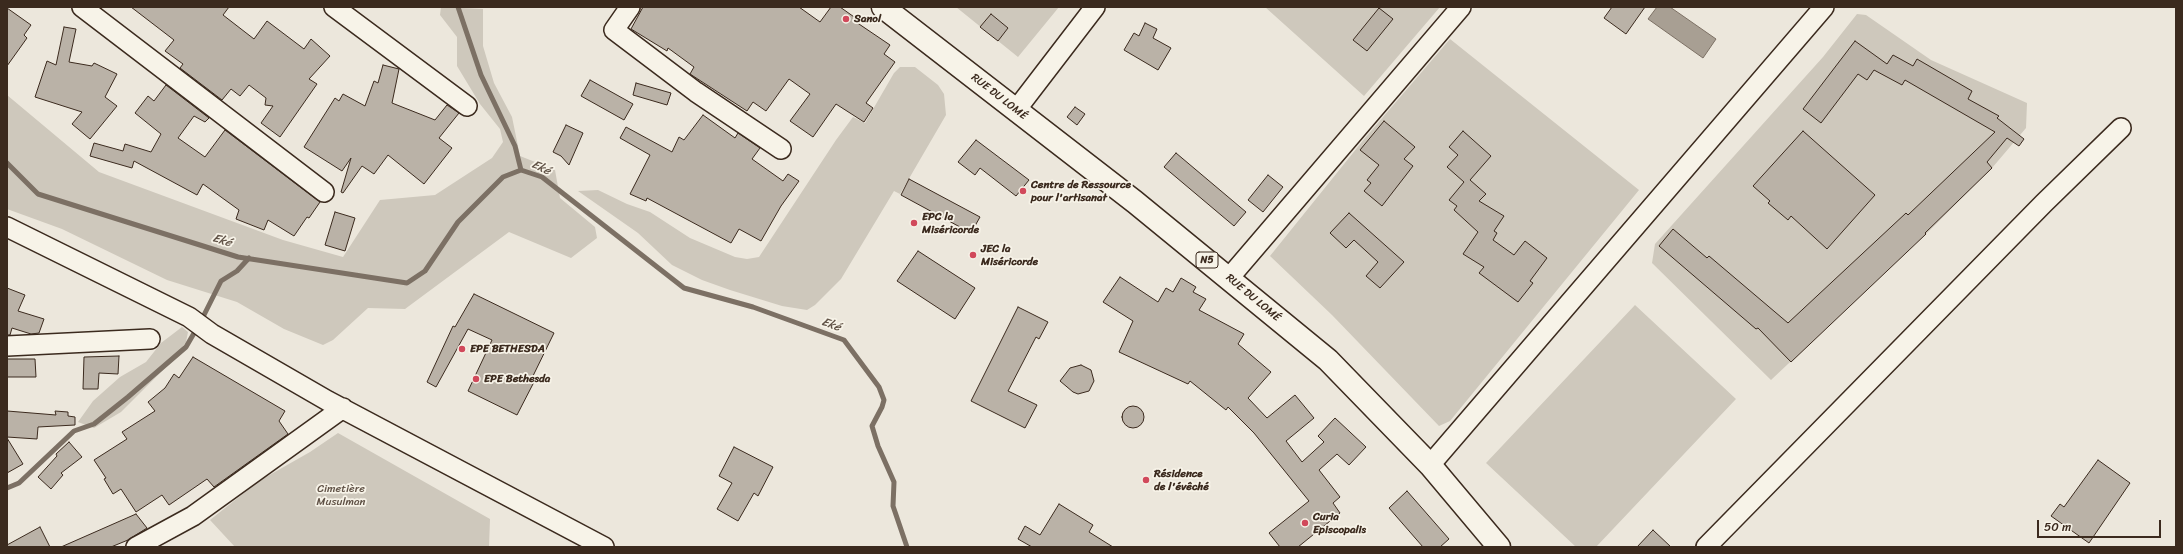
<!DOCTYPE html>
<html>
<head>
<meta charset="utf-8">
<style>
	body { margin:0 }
	#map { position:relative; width:2183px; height:554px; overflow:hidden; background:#ece7dc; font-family:Sriracha,sans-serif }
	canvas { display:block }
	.frame { position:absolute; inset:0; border:8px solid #3b2a1e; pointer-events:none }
	.scale { position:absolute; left:2037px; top:520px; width:124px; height:18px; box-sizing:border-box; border:2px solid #3b2a1e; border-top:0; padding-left:5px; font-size:12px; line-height:14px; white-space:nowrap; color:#3b2a1e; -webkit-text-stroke:3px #f7f3e8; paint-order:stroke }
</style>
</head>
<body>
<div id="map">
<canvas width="2183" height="554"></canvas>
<div class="frame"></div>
<div class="scale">50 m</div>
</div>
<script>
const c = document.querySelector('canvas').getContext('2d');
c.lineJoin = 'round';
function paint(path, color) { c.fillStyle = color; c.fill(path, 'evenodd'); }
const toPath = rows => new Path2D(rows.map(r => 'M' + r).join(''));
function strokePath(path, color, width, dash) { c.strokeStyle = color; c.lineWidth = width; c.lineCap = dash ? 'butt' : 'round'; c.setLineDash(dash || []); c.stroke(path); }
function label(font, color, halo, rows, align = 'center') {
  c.font = font + ' Sriracha,sans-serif'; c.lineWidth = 3.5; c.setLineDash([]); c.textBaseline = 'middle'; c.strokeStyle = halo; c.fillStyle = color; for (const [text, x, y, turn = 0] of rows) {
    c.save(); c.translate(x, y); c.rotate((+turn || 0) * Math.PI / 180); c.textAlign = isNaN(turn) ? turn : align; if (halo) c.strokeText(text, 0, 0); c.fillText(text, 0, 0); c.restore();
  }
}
const green = toPath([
	[441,7,483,9,483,46,494,83,512,117,520,156,555,170,560,198,595,227,597,238,571,258,509,232,405,309,368,308,333,340,323,345,284,329,237,302,167,280,62,229,7,209,7,95,99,172,283,240,343,257,380,200,435,195,492,158,503,142,500,129,480,104,457,66,457,37,440,15],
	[956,7,1059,7,1018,57],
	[1265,7,1440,7,1364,96],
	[1857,14,1866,15,1931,60,2027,103,2026,128,1992,168,1926,234,1771,380,1652,263,1655,244,1823,57],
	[1450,39,1639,190,1450,421,1439,426,1332,315,1270,256,1365,138],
	[900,67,915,67,938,85,944,94,946,115,900,194,894,191,841,279,815,305,807,310,782,306,730,290,702,280,672,265,638,233,578,191,598,190,627,204,650,212,690,238,735,257,747,259,759,257,836,140,853,117,865,123,894,73],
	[1635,305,1736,399,1596,547,1576,547,1486,463],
	[182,327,188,332,186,342,172,361,121,412,94,428,78,422,93,401,120,377,146,362,161,343],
	[338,433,490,519,489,547,235,547,210,520,259,481,310,452]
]);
const water = toPath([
	[1657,7,1670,7,1716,39,1703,58,1648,19,1657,7]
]);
const stream = toPath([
	[458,7,481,75,515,146,521,170],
	[7,163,38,194,238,257,407,283,425,271,458,222,503,177,521,170,542,177,684,288,753,307,844,340,879,387,884,400,882,407,872,426,878,446,894,482,893,506,907,547],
	[201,321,221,281,237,271,249,258],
	[7,488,19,483,74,431,94,424,128,397,186,347,197,328]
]);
const building = toPath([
	[131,7,229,7,223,15,254,39,267,21,304,49,311,39,330,56,309,79,317,84,280,137,261,123,273,106,265,105,266,98,249,85,240,96,231,89,222,100,180,68,183,64,165,51,174,40,131,7],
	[643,7,799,7,820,22,831,7,840,7,857,19,856,22,890,45,884,54,895,62,866,103,873,108,864,122,836,104,813,137,790,121,810,94,789,79,766,111,753,102,747,111,690,74,694,67,668,48,667,51,631,29,643,7],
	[1612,7,1645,7,1626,34,1604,18,1612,7],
	[7,8,31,25,24,35,27,38,7,66,7,8],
	[1379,8,1393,19,1367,51,1353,40,1379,8],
	[991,14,1008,28,998,41,980,27,991,14],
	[1145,23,1157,29,1153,38,1171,48,1158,70,1124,50,1134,33,1139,36,1145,23],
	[64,27,76,29,69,62,92,66,94,63,117,74,105,97,117,106,90,139,72,124,82,112,35,97,47,61,56,65,64,27],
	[1855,41,1887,64,1893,55,1913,66,1917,59,1972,91,1968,99,1999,116,1997,118,2024,139,2019,146,2007,138,1987,162,1992,168,1925,233,1926,234,1791,362,1758,328,1756,329,1659,246,1673,229,1707,258,1709,256,1788,323,1906,213,1908,215,1995,132,1905,80,1902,85,1874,70,1867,80,1858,74,1821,123,1803,109,1855,41],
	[383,65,399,69,392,103,435,120,447,105,459,113,439,138,452,148,424,184,388,155,374,174,362,166,343,193,341,192,351,158,342,171,304,147,335,98,339,101,343,94,365,106,374,81,378,83,383,65],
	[590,80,633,104,624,120,581,96,590,80],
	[636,83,671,93,667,105,633,95,636,83],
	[166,85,209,118,205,122,194,116,178,138,205,157,225,130,320,202,309,218,307,217,294,236,268,220,264,230,236,219,239,210,203,184,197,195,134,161,132,168,90,156,94,143,123,151,125,144,151,152,161,134,135,113,148,96,154,101,166,85],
	[1075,107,1085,114,1077,125,1067,117,1075,107],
	[703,115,735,138,738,133,760,148,752,159,783,181,788,174,799,181,781,206,761,241,739,229,731,243,647,198,646,201,630,194,650,155,620,138,626,127,672,152,679,137,684,140,703,115],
	[1384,121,1415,147,1404,159,1413,166,1382,206,1364,191,1371,183,1367,180,1379,165,1360,150,1384,121],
	[566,125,583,133,569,165,561,156,553,152,566,125],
	[1463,131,1491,156,1470,180,1486,194,1479,201,1504,216,1494,231,1497,233,1493,240,1514,255,1525,241,1547,258,1530,281,1533,283,1518,302,1479,273,1484,267,1463,254,1478,232,1454,210,1457,206,1449,200,1464,182,1447,167,1458,155,1449,147,1463,131],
	[1803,131,1875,195,1827,249,1791,216,1788,220,1768,203,1770,201,1753,186,1803,131],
	[976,140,1029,180,1016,196,980,168,975,175,958,162,976,140],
	[1176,153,1246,212,1234,226,1164,167,1176,153],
	[1268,175,1283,187,1263,212,1248,200,1268,175],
	[909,179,980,217,971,233,901,195,909,179],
	[335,212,355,218,345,251,325,245,335,212],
	[1349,213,1404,262,1380,288,1366,276,1378,262,1354,240,1346,248,1330,233,1349,213],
	[918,251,975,288,955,319,897,281,918,251],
	[1120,277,1158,302,1166,288,1173,292,1181,278,1196,287,1193,292,1206,299,1199,310,1244,334,1238,344,1271,372,1248,398,1267,418,1295,395,1314,418,1286,441,1302,462,1324,442,1318,436,1335,418,1366,447,1349,465,1337,454,1319,470,1340,497,1333,503,1340,513,1298,547,1280,547,1269,533,1309,501,1254,433,1228,407,1226,410,1190,381,1188,384,1119,352,1133,321,1103,302,1120,277],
	[7,288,25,295,18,311,44,319,39,333,31,334,12,328,10,335,7,335,7,288],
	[474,294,554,333,531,380,534,382,517,415,468,391,492,340,468,329,436,387,427,382,453,326,455,327,474,294],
	[1018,307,1048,322,1039,339,1036,337,1008,391,1037,405,1025,428,971,401,1018,307],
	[119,356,118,374,99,373,98,389,83,389,84,357,119,356],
	[193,357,285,411,279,421,288,434,214,487,207,479,169,505,162,495,136,512,121,489,113,494,104,479,106,478,94,460,127,439,122,432,155,411,148,402,165,388,174,374,179,378,193,357],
	[7,359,35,359,36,377,7,377,7,359],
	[1081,365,1091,370,1094,381,1089,391,1078,394,1073,392,1060,381,1070,368,1081,365],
	'1122 417a11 11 0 1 1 22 0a11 11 0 1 1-22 0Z',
	[7,411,56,415,55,411,68,412,68,416,75,417,75,425,38,427,37,439,7,437,7,411],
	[7,438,23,464,7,473,7,438],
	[69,442,82,457,61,473,63,475,51,489,38,477,57,456,56,454,69,442],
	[734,447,773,467,758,496,754,493,738,521,717,509,732,483,719,476,734,447],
	[2098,460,2130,483,2089,543,2051,516,2060,504,2064,507,2098,460],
	[1407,491,1449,539,1440,547,1423,547,1389,508,1407,491],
	[1059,504,1093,525,1089,532,1113,547,1032,547,1018,539,1025,526,1040,535,1059,504],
	[136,514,147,528,128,540,111,547,61,547,136,514],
	[40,527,50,547,7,547,7,545,40,527],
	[1653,530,1671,547,1637,547,1653,530]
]);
const minor = toPath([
	[82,7,324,192],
	[334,7,467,106],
	[630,7,614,30,696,92,781,149],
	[1016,110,1095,7],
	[7,227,189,317,212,334,328,401,604,547],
	[1229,278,1461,7],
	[7,346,150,339],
	[1430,465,1824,7],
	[136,547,193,516,343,408],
	[1706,547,2044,203,2121,128]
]);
const primary = toPath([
	[883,7,1135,202,1328,360,1430,465,1499,547]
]);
const markers = [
	[846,19,4,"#d1495b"],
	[1023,191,4,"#d1495b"],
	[914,223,4,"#d1495b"],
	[973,255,4,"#d1495b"],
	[462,349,4,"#d1495b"],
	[476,379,4,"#d1495b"],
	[1146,480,4,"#d1495b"],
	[1305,523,4,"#d1495b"]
];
const shields = [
	[1207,260,22]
];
const shieldNames = [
	["N5",1207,260]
];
const poiNames = [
	["Sanol",854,19],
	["Centre de Ressource",1031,185],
	["pour l'artisanat",1031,198],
	["EPC la",922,217],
	["Miséricorde",922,230],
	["JEC la",981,249],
	["Miséricorde",981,262],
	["EPE BETHESDA",470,349],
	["EPE Bethesda",484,379],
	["Résidence",1154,474],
	["de l'évêché",1154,487],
	["Curia",1313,517],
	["Episcopalis",1313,530]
];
const streetNames = [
	["RUE DU LOMÉ",999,97,38],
	["RUE DU LOMÉ",1253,298,40]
];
const parkNames = [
	["Cimetière",341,489],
	["Musulman",341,502]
];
const waterNames = [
	["Eké",541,168,25],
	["Eké",222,241,17],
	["Eké",831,325,20]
];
paint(green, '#cec8bc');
paint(water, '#a89f93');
strokePath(water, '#7c7064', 1);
strokePath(stream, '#7c7064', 5);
paint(building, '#bab2a7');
strokePath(building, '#3b2a1e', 1);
strokePath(minor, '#3b2a1e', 22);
strokePath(primary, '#3b2a1e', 25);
strokePath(minor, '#f7f3e8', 19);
strokePath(primary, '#f7f3e8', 22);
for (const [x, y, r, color] of markers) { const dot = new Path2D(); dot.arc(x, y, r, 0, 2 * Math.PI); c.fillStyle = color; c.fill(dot); strokePath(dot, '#f7f3e8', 1.5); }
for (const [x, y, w] of shields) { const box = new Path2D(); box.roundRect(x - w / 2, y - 8, w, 16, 3); c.fillStyle = '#f7f3e8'; c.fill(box); strokePath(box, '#3b2a1e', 1); }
label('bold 10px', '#3b2a1e', null, shieldNames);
label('bold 11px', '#3b2a1e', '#f7f3e8', poiNames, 'left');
label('11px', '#3b2a1e', '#f7f3e8', streetNames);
label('11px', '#605246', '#f7f3e8', parkNames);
label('italic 12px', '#615347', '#f7f3e8', waterNames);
</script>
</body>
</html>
